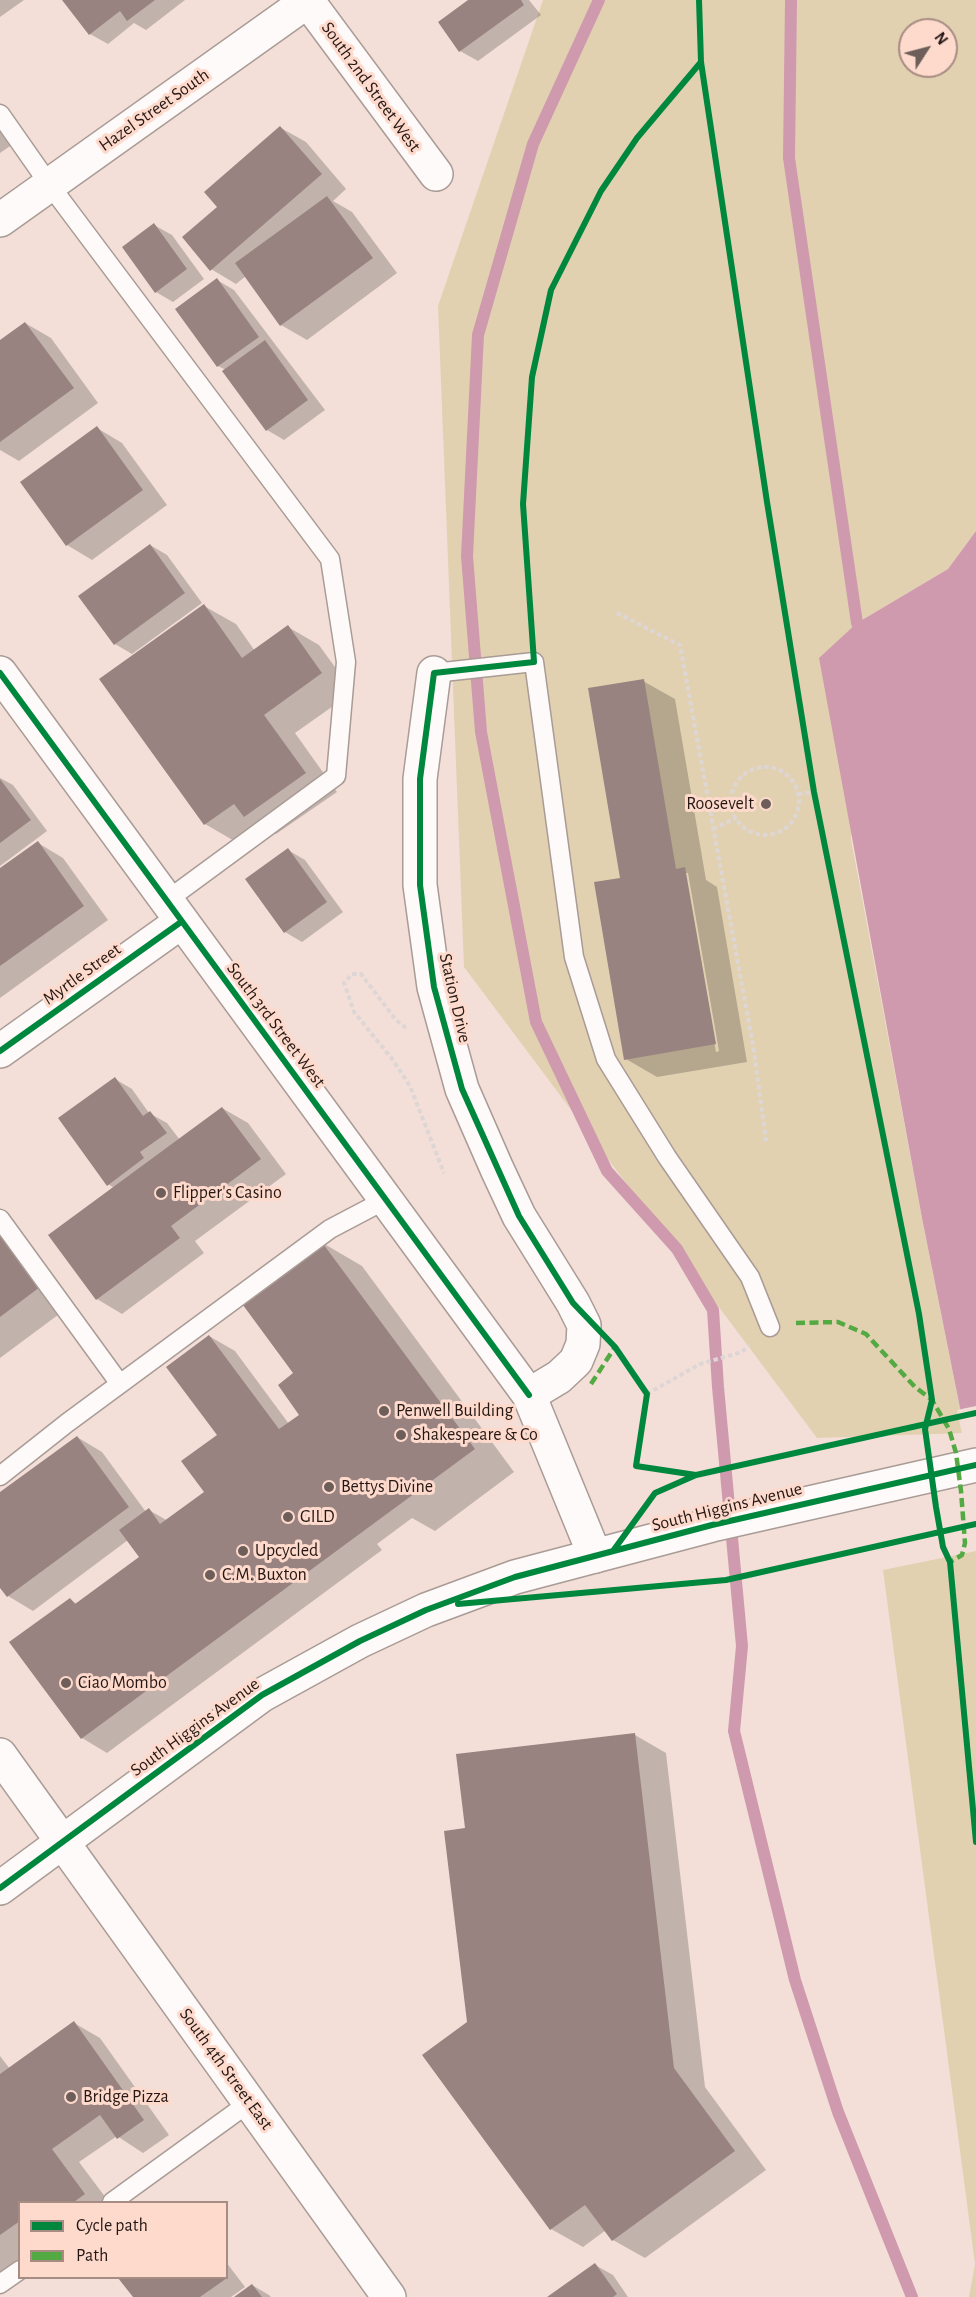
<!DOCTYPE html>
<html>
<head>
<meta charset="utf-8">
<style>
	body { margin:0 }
	#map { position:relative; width:976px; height:2297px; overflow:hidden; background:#f3dfd8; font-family:"Alegreya Sans",sans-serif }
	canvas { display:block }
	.legend { position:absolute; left:18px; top:2201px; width:210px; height:78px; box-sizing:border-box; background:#fedacd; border:2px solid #a78c83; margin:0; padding:8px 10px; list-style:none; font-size:18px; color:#251814 }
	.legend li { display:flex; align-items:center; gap:12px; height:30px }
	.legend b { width:30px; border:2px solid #a78c83 }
	.north { position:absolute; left:898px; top:18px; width:60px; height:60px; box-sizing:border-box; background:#fedacd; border:2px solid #a78c83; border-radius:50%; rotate:54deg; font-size:16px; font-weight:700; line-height:24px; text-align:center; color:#251814 }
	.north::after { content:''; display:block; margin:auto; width:21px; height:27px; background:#6d5e59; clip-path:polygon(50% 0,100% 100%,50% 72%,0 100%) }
</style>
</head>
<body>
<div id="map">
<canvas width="976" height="2297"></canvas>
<ul class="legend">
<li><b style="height:8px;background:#00873e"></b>Cycle path</li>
<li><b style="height:8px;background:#53a942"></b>Path</li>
</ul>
<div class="north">N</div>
</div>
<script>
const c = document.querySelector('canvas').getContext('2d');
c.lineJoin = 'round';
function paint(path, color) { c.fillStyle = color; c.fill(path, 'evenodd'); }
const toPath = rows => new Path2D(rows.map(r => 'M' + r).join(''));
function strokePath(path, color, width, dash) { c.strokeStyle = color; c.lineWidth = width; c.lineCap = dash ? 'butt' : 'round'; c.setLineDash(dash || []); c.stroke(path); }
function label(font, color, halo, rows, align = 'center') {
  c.font = font + ' "Alegreya Sans",sans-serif'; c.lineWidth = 6; c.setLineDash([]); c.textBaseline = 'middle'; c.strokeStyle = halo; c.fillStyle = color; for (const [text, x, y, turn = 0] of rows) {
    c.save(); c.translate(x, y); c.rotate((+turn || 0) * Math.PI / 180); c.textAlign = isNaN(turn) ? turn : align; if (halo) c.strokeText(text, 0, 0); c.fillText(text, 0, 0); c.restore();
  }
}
const green = toPath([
	[543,0,976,0,976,531,948,569,857,623,851,839,922,1218,965,1433,817,1438,464,967,438,306],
	[910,30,946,30,946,66,910,66],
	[976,1551,976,2297,969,2297,975,2264,883,1570]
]);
const water = toPath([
	[976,531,976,1470,965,1433,922,1218,819,658,857,623,948,569]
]);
const pier = toPath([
	[976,1406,976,1473,973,1471,962,1434,957,1410]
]);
const shadow = toPath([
	[0,0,24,0,0,17],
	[64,0,185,0,146,30,134,23,108,44,90,34],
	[471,0,529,0,541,15,478,61,460,51],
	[0,114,19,140,0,153],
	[281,128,306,142,346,189,333,201,352,212,397,273,307,340,281,325,246,276,236,284,211,269,219,207],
	[154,225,172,235,204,279,173,302,156,292],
	[217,280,234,290,325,410,284,440,267,430,226,370,218,366],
	[25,323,51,338,98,403,19,461,0,450,0,342],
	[97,428,122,443,167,505,92,560,67,545,22,483],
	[150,545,167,555,202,603,132,654,115,644],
	[204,606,236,624,255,651,288,627,319,645,353,692,295,733,337,792,276,834,260,825,236,842,205,824],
	[643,681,675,699,706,880,717,887,747,1062,657,1077,626,1059,622,879],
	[685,873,688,873,719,1051,716,1052],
	[0,778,13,785,47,831,0,866],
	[38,843,63,858,108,920,0,998,0,870],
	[288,850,305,860,343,912,302,942,285,932],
	[115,1079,132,1089,149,1113,167,1123,180,1140,222,1108,248,1123,286,1174,195,1241,204,1253,122,1314,97,1299,50,1235,114,1188,108,1184],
	[0,1210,70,1306,0,1358],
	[321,1242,362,1266,514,1472,435,1531,412,1518,377,1544,382,1550,107,1753,82,1738,12,1642,70,1599,77,1604,141,1557,128,1540,33,1611,8,1596,0,1586,0,1494,77,1437,102,1452,146,1512,149,1510,168,1521,206,1492,219,1436,209,1336,235,1351,289,1424,301,1415,293,1375],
	[635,1735,666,1753,705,2087,766,2170,645,2258,613,2240,606,2230,583,2247,551,2229,467,1830],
	[74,2023,100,2038,169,2135,143,2153,117,2136,79,2162,109,2202,20,2202,20,2262,0,2291,0,2056,10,2069],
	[226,2262,245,2287,231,2297,135,2297,120,2278,226,2278],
	[595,2265,613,2275,628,2297,550,2297],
	[252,2285,269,2295,271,2297,237,2297]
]);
const stream = toPath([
	[599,0,533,144,478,335,467,556,481,732,536,1022,607,1171,677,1249,713,1310,718,1387,742,1646,734,1731,795,1980,838,2112,912,2297],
	[791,0,789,158,857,623,864,636]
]);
const building = toPath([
	[62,0,155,0,127,21,120,11,89,35],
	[468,0,521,0,524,5,459,52,438,22],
	[280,126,322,174,210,271,182,237,217,207,204,192],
	[327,196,373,258,280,326,235,263],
	[154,223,187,269,155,293,122,247],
	[217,278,259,337,217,367,175,309],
	[25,322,74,388,0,442,0,340],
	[265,340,308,400,266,431,222,371],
	[97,426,143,490,66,546,20,482],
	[150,544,185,593,114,645,78,596],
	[204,604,242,658,288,625,322,673,264,715,306,773,244,817,234,804,204,825,99,679],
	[644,679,676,869,685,867,716,1044,624,1060,594,882,620,878,588,688],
	[0,779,31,820,0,843],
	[38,841,84,906,0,966,0,868],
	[288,848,327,902,284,933,245,879],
	[115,1077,143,1116,150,1111,167,1133,140,1152,144,1158,107,1186,58,1118],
	[222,1107,261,1159,171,1226,180,1238,96,1300,48,1235],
	[0,1233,40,1287,0,1317],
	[321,1241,475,1449,81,1739,9,1642,70,1598,75,1604,139,1557,119,1530,149,1508,160,1524,204,1492,181,1461,217,1435,166,1367,209,1335,279,1429,299,1415,278,1385,293,1373,240,1301],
	[77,1436,129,1507,7,1597,0,1588,0,1492],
	[635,1733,674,2068,735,2151,612,2241,585,2205,550,2230,422,2055,467,2022,444,1831,465,1828,456,1754],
	[74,2021,144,2120,117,2139,100,2115,52,2149,85,2194,74,2202,20,2202,20,2221,0,2235,0,2074],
	[595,2263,617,2294,613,2297,547,2297],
	[118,2278,227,2278,200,2297,133,2297],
	[252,2284,262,2297,234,2297]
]);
const path = toPath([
	[617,613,680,645,754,1051,766,1141],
	'731 801a34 34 0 1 1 68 0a34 34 0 1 1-68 0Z',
	[798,794,814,792],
	[713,829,736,818],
	[406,1028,396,1020,361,974,352,974,344,983,354,1012,393,1060,410,1086,444,1173],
	[647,1394,700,1364,742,1352,749,1345]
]);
const lane = toPath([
	[0,114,49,184,330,559,346,662,336,776,166,901],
	[434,673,534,662,574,957,606,1059,667,1157,750,1277,770,1327],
	[0,1219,120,1384],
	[0,1476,67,1423,330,1229,387,1199],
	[112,2202,250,2102],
	[0,2284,20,2270]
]);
const street = toPath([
	[307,0,436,174],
	[0,220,309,0],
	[434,673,420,779,420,885,434,987,462,1089,497,1169,519,1216,573,1303,584,1325,583,1344,576,1361,559,1377,529,1395],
	[0,1051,181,922],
	[0,1755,389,2297]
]);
const secondary = toPath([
	[0,673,529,1395,595,1556]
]);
const primary = toPath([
	[0,1888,262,1695,360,1641,426,1610,515,1577,712,1525,976,1465]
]);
const quiet = toPath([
	[796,1323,838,1322,866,1334,915,1387,932,1400,949,1429,956,1453,961,1491,965,1543,962,1555,950,1562],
	[591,1384,615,1347]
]);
const cycleway = toPath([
	[699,0,701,62,767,502,814,792,919,1314,932,1400,925,1429,936,1507,943,1547,950,1562,976,1842],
	[0,673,529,1395],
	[0,1051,181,922],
	[696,1475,636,1466,647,1394,615,1347,573,1303,519,1216,462,1089,434,987,420,885,420,779,434,673,534,662,523,504,532,377,551,290,601,191,637,138,701,62],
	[613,1551,655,1493,696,1475,976,1413],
	[458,1604,726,1580,976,1524],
	[0,1888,262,1695,360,1641,426,1610,515,1577,712,1525,976,1465]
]);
const markers = [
	[766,804,6,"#6d5e59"],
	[161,1193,6,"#6d5e59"],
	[384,1411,6,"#6d5e59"],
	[401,1435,6,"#6d5e59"],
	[329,1487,6,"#6d5e59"],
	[288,1517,6,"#6d5e59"],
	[243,1551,6,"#6d5e59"],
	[210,1575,6,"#6d5e59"],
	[66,1683,6,"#6d5e59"],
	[71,2097,6,"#6d5e59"]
];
const streetNames = [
	["South 2nd Street West",371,87,54],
	["Hazel Street South",154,110,-35],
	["Myrtle Street",82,974,-36],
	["Station Drive",455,998,77],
	["South 3rd Street West",276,1025,53],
	["South Higgins Avenue",727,1507,-14],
	["South Higgins Avenue",195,1727,-36],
	["South 4th Street East",226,2069,54]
];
const poiNames = [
	["Roosevelt",754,804,"right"],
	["Flipper's Casino",173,1193],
	["Penwell Building",396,1411],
	["Shakespeare & Co",413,1435],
	["Bettys Divine",341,1487],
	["GILD",300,1517],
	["Upcycled",255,1551],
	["C.M. Buxton",222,1575],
	["Ciao Mombo",78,1683],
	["Bridge Pizza",83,2097]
];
paint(green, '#e2d1b1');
paint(water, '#cf9aae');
paint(pier, '#f3dfd8');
paint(shadow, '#0003');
strokePath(stream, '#cf9aae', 12);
paint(building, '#988381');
strokePath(lane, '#a99b95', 21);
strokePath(street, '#a99b95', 36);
strokePath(secondary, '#a99b95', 36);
strokePath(primary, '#a99b95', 36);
strokePath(path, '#ddd6d5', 4, [4.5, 3]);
strokePath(lane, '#fdfaf9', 18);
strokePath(street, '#fdfaf9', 33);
strokePath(secondary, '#fdfaf9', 33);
strokePath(primary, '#fdfaf9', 33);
strokePath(quiet, '#53a942', 4.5, [9, 4.5]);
strokePath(cycleway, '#00873e', 6);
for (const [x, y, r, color] of markers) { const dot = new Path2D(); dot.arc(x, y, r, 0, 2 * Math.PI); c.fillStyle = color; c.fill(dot); strokePath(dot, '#fedacd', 2); }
label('18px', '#251814', '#fedacd', streetNames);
label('18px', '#251814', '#fedacd', poiNames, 'left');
</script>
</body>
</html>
